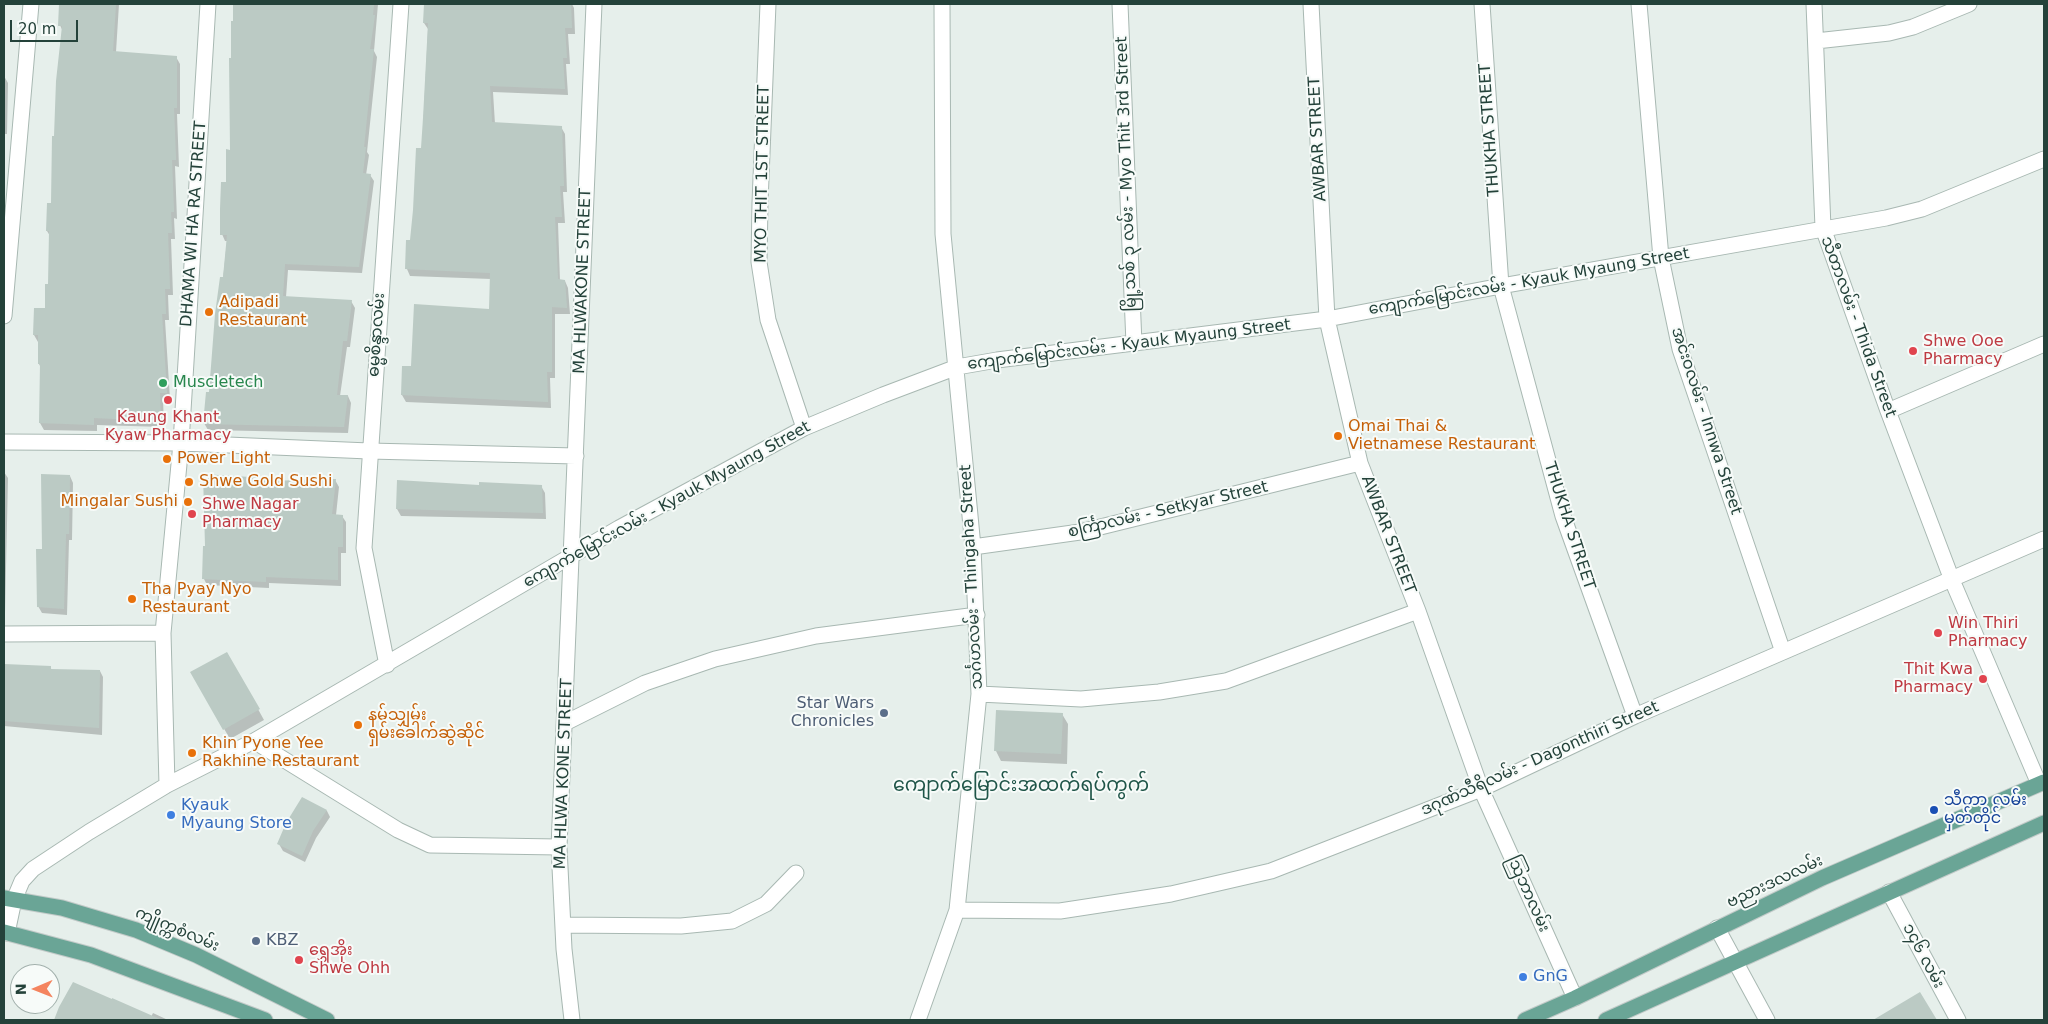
<!DOCTYPE html>
<html>
<head>
<meta charset="utf-8">
<style>
	body { margin:0 }
	#map { position:relative; width:2048px; height:1024px; overflow:hidden; background:#e6efeb; font-family:"DejaVu Sans",sans-serif }
	canvas { display:block }
	.frame { position:absolute; inset:0; border:5px solid #24423a; pointer-events:none }
	.north { position:absolute; left:10px; top:964px; width:50px; height:50px; box-sizing:border-box; background:#f7fbf9; border:1px solid #a3b1ad; border-radius:50%; rotate:269deg; font-size:14px; font-weight:700; line-height:20px; text-align:center; color:#24423a }
	.north::after { content:''; display:block; margin:auto; width:18px; height:22px; background:#f4845f; clip-path:polygon(50% 0,100% 100%,50% 72%,0 100%) }
	.scale { position:absolute; left:10px; top:20px; width:68px; height:22px; box-sizing:border-box; border:2px solid #24423a; border-top:0; padding-left:6px; font-size:15px; line-height:18px; white-space:nowrap; color:#24423a; -webkit-text-stroke:4px #f7fbf9; paint-order:stroke }
</style>
</head>
<body>
<div id="map">
<canvas width="2048" height="1024"></canvas>
<div class="frame"></div>
<div class="north">N</div>
<div class="scale">20 m</div>
</div>
<script>
const c = document.querySelector('canvas').getContext('2d');
c.lineJoin = 'round';
function paint(path, color) { c.fillStyle = color; c.fill(path, 'evenodd'); }
const toPath = rows => new Path2D(rows.map(r => 'M' + r).join(''));
function strokePath(path, color, width, dash) { c.strokeStyle = color; c.lineWidth = width; c.lineCap = dash ? 'butt' : 'round'; c.setLineDash(dash || []); c.stroke(path); }
function label(font, color, halo, rows, align = 'center') {
  c.font = font + ' "DejaVu Sans","Noto Sans Myanmar",sans-serif'; c.lineWidth = 4; c.setLineDash([]); c.textBaseline = 'middle'; c.strokeStyle = halo; c.fillStyle = color; for (const [text, x, y, turn = 0] of rows) {
    c.save(); c.translate(x, y); c.rotate((+turn || 0) * Math.PI / 180); c.textAlign = isNaN(turn) ? turn : align; if (halo) c.strokeText(text, 0, 0); c.fillText(text, 0, 0); c.restore();
  }
}
const shadow = toPath([
	[61,4,119,4,116,52,176,57,180,64,180,114,177,114,179,167,175,166,177,219,174,218,175,239,171,239,173,295,168,295,169,320,165,320,170,399,163,399,164,427,97,425,97,431,44,430,40,423,41,368,39,364,38,342,34,335,46,310,49,285,50,236,47,231,53,205,55,137,63,32,60,25],
	[234,4,378,4,374,51,377,57,367,152,369,155,366,175,370,175,374,181,362,273,288,270,286,297,351,301,355,308,350,347,347,347,340,396,348,396,351,403,348,433,208,430,204,423,211,393,227,241,225,241,222,234,231,151],
	[425,4,572,4,574,8,575,34,568,34,570,64,566,64,568,95,493,92,495,124,561,127,565,134,567,192,563,192,565,223,558,223,560,281,565,281,568,288,570,314,555,314,555,378,550,378,551,408,406,402,402,395,412,368,490,310,491,279,410,276,407,269,411,242,422,149,428,29,424,23],
	[4,76,8,83,7,134,4,134],
	[4,472,8,478,5,614,4,614],
	[70,476,73,483,72,540,69,540,67,615,42,613,38,606,43,551],
	[265,479,267,482,335,480,339,487,336,515,342,516,346,522,346,553,341,553,341,586,269,583,269,588,207,585,204,579,206,547],
	[399,481,480,486,541,486,545,493,546,519,401,516,397,509],
	[227,653,264,720,230,739,192,673],
	[4,666,50,667,52,670,100,671,103,677,102,735,4,726],
	[997,711,1062,714,1068,724,1067,764,1001,761,996,751],
	[303,798,327,811,330,817,316,838,305,862,283,851,279,844],
	[1920,994,1936,1020,1875,1020],
	[60,1007,151,1017,153,1013,168,1020,55,1020]
]);
const building = toPath([
	[59,4,116,4,113,51,177,56,177,108,174,108,176,160,172,160,174,212,171,212,172,233,168,233,170,289,165,289,166,314,162,314,167,393,160,393,161,421,94,418,94,425,39,423,40,364,38,364,38,335,33,335,34,308,45,308,45,284,48,284,49,231,46,231,47,203,51,203,52,136,54,136,56,81,62,26,58,26],
	[233,4,374,4,373,15,375,15,370,49,374,49,364,147,366,147,363,173,371,174,359,267,285,264,283,296,352,300,347,341,343,341,337,395,348,395,344,427,203,424,206,392,209,392,215,314,220,277,223,277,227,235,220,235,220,209,221,182,226,182,226,149,230,150,229,58,231,58,231,21,233,21],
	[424,4,571,4,572,28,565,28,567,58,563,58,565,89,490,86,492,122,562,126,564,186,560,186,562,217,555,217,558,279,565,280,567,308,552,307,552,372,547,372,548,402,401,395,402,366,411,366,414,304,489,309,490,273,405,269,406,240,410,240,413,210,416,148,421,148,423,118,428,23,423,23],
	[41,474,70,475,69,534,66,534,64,609,37,607,36,549,42,549],
	[203,474,266,478,266,481,336,479,332,514,343,515,343,547,338,547,338,580,266,577,266,582,202,579,203,546,205,546],
	[397,480,479,485,479,482,542,485,543,513,396,509],
	[227,652,260,709,223,730,190,672],
	[4,664,51,666,51,669,100,670,99,728,4,721],
	[996,710,1063,713,1061,754,994,751],
	[302,797,327,810,313,831,302,856,277,844,286,823],
	[73,982,112,999,112,998,162,1020,54,1020,59,1007],
	[1920,992,1937,1020,1873,1020]
]);
const minor = toPath([
	[768,4,760,203,759,262,768,320,804,428],
	[1120,4,1134,344],
	[1311,4,1327,319,1360,463,1418,611,1481,789,1575,998],
	[1482,4,1501,286,1563,516,1635,716],
	[1639,4,1661,258,1680,349,1783,652],
	[1814,4,1823,228,1888,411,1952,580,2039,784],
	[1816,41,1889,33,1913,27,1969,4],
	[4,316,31,4],
	[1888,411,2044,344],
	[4,442,181,443,369,451,576,456],
	[973,547,1080,532,1360,463],
	[4,634,163,633],
	[387,665,364,548,401,4],
	[979,694,1081,699,1159,692,1226,681,1418,611],
	[565,723,645,683,715,659,816,636,977,615],
	[254,741,398,830,430,845,559,847],
	[167,785,163,633,181,443,208,4],
	[1889,892,1958,1020],
	[957,910,1060,911,1171,894,1271,871,1481,789,1635,716,2044,539],
	[563,925,681,926,732,921,766,904,796,873],
	[1717,928,1767,1020],
	[7,933,14,900,22,881,33,869,89,832,167,785,254,741,619,528,804,428,883,395,957,367,997,360,1327,319,1501,286,1886,218,1922,209,2044,159],
	[572,1020,564,949,559,847,594,4],
	[918,1020,957,910,979,694,973,547,943,234,942,4]
]);
const major = toPath([
	[4,898,62,908,136,930,196,955,327,1020],
	[4,932,91,955,265,1020],
	[1525,1020,1575,998,1822,878,2044,782],
	[1606,1020,2044,823]
]);
const markers = [
	[209,312,5,"#e8710a"],
	[1913,351,5,"#e0444e"],
	[163,383,5,"#2e9e5b"],
	[168,400,5,"#e0444e"],
	[1338,436,5,"#e8710a"],
	[167,459,5,"#e8710a"],
	[189,482,5,"#e8710a"],
	[188,502,5,"#e8710a"],
	[192,514,5,"#e0444e"],
	[132,599,5,"#e8710a"],
	[1938,633,5,"#e0444e"],
	[1983,679,5,"#e0444e"],
	[884,713,5,"#5c6f8a"],
	[358,725,5,"#e8710a"],
	[192,753,5,"#e8710a"],
	[1934,810,5,"#1a4fb4"],
	[171,815,5,"#3f7fe0"],
	[256,941,5,"#5c6f8a"],
	[299,960,5,"#e0444e"],
	[1523,977,5,"#3f7fe0"]
];
const streetNames = [
	["THUKHA STREET",1490,130,-94],
	["AWBAR STREET",1318,139,-93],
	["MYO THIT 1ST STREET",763,174,-89],
	["မြို့သစ် ၃ လမ်း - Myo Thit 3rd Street",1127,174,-92],
	["DHAMA WI HA RA STREET",194,224,-86],
	["MA HLWAKONE STREET",583,281,-88],
	["ကျောက်မြောင်းလမ်း - Kyauk Myaung Street",1529,282,-10],
	["သီတာလမ်း - Thida Street",1858,327,70],
	["ဓမ္မစိန္ဒာလမ်း",377,335,-86],
	["ကျောက်မြောင်းလမ်း - Kyauk Myaung Street",1129,345,-7],
	["အင်းဝလမ်း - Innwa Street",1706,421,72],
	["ကျောက်မြောင်းလမ်း - Kyauk Myaung Street",667,505,-29],
	["စင်္ကြာလမ်း - Setkyar Street",1168,510,-13],
	["THUKHA STREET",1569,526,72],
	["AWBAR STREET",1388,535,69],
	["သင်္ဂဟလမ်း - Thingaha Street",972,577,-93],
	["ဒဂုဏ်သီရိလမ်း - Dagonthiri Street",1540,759,-24],
	["MA HLWA KONE STREET",564,774,-88],
	["ဗညားဒလလမ်း",1775,882,-25],
	["ဩဘာလမ်း",1528,894,66],
	["ကျိုက္ကစံလမ်း",177,930,23],
	["၁၄၆ လမ်း",1923,956,62]
];
const foodNames = [
	["Adipadi",219,303],
	["Restaurant",219,321],
	["Omai Thai &",1348,427],
	["Vietnamese Restaurant",1348,445],
	["Power Light",177,459],
	["Shwe Gold Sushi",199,482],
	["Mingalar Sushi",178,502,"right"],
	["Tha Pyay Nyo",142,590],
	["Restaurant",142,608],
	["နမ့်သျှမ်း",368,716],
	["ရှမ်းခေါက်ဆွဲဆိုင်",368,734],
	["Khin Pyone Yee",202,744],
	["Rakhine Restaurant",202,762]
];
const healthNames = [
	["Shwe Ooe",1923,342],
	["Pharmacy",1923,360],
	["Kaung Khant",168,418,"center"],
	["Kyaw Pharmacy",168,436,"center"],
	["Shwe Nagar",202,505],
	["Pharmacy",202,523],
	["Win Thiri",1948,624],
	["Pharmacy",1948,642],
	["Thit Kwa",1973,670,"right"],
	["Pharmacy",1973,688,"right"],
	["ရွှေအိုး",309,951],
	["Shwe Ohh",309,969]
];
const leisureNames = [
	["Muscletech",173,383]
];
const serviceNames = [
	["Star Wars",874,704],
	["Chronicles",874,722],
	["KBZ",266,941,"left"]
];
const transitNames = [
	["သီတာ လမ်း",1944,801],
	["မှတ်တိုင်",1944,819]
];
const shopNames = [
	["Kyauk",181,806],
	["Myaung Store",181,824],
	["GnG",1533,977]
];
const quarterNames = [
	["ကျောက်မြောင်းအထက်ရပ်ကွက်",1021,786]
];
paint(shadow, '#0003');
paint(building, '#bbcac4');
strokePath(minor, '#a8b8b2', 17);
strokePath(major, '#c2cac8', 17);
strokePath(minor, '#fff', 15);
strokePath(major, '#6aa596', 15);
for (const [x, y, r, color] of markers) { const dot = new Path2D(); dot.arc(x, y, r, 0, 2 * Math.PI); c.fillStyle = color; c.fill(dot); strokePath(dot, '#f7fbf9', 2); }
label('16px', '#24423a', '#f7fbf9', streetNames);
label('16px', '#c56008', '#f7fbf9', foodNames, 'left');
label('16px', '#be3a42', '#f7fbf9', healthNames, 'left');
label('16px', '#27864d', '#f7fbf9', leisureNames, 'left');
label('16px', '#4e5e75', '#f7fbf9', serviceNames, 'right');
label('16px', '#164399', '#f7fbf9', transitNames, 'left');
label('16px', '#366cbe', '#f7fbf9', shopNames, 'left');
label('19px', '#1f5548', '#f7fbf9', quarterNames);
</script>
</body>
</html>
